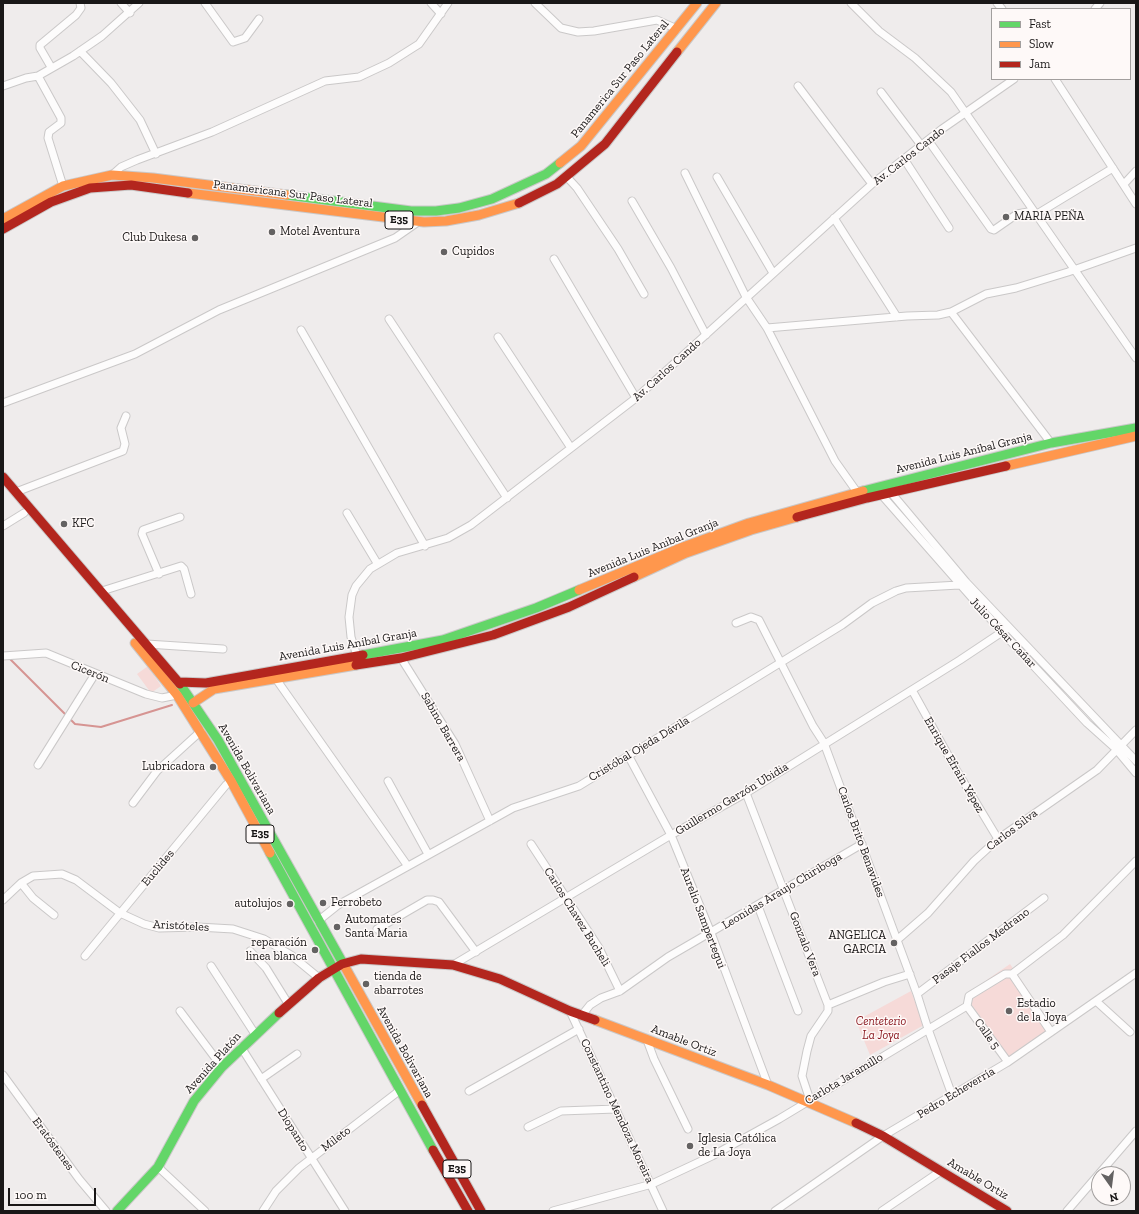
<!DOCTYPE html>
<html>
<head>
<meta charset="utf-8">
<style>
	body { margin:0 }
	#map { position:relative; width:1139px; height:1214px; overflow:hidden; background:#efecec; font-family:"Zilla Slab",serif }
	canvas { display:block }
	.frame { position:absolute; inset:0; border:4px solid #191717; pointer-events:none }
	.legend { position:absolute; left:991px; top:8px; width:140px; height:72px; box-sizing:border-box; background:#fef9f8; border:1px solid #a29f9e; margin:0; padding:5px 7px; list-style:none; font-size:12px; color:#191717 }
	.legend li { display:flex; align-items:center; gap:8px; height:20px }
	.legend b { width:20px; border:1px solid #a29f9e }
	.north { position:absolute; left:1091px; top:1166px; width:40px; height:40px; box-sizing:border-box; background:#fef9f8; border:1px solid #a29f9e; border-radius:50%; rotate:166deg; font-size:11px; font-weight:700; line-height:16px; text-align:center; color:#191717 }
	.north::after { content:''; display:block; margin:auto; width:14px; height:18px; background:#646262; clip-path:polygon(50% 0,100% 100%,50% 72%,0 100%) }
	.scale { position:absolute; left:8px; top:1188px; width:88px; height:18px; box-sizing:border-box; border:2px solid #191717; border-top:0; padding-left:5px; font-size:12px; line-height:14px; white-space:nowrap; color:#191717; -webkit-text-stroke:3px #fef9f8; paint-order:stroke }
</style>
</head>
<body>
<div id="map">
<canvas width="1139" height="1214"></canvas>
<div class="frame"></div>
<ul class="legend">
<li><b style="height:5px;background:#63d668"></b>Fast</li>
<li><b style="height:5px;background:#ff974d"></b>Slow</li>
<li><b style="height:5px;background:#b3261e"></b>Jam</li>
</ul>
<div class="north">N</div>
<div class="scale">100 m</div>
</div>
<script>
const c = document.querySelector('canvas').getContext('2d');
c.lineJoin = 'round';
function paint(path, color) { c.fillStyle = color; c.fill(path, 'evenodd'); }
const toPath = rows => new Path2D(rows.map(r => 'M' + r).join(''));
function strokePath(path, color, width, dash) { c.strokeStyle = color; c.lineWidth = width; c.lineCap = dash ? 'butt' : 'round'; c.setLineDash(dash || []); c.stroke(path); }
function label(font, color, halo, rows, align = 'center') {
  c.font = font + ' "Zilla Slab",serif'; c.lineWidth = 3; c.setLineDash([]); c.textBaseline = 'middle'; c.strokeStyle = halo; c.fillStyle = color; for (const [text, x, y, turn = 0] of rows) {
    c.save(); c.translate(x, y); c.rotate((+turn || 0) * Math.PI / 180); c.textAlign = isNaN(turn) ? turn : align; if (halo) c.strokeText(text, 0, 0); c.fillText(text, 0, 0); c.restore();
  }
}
const green = toPath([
	[148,666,161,686,151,693,137,674],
	[1010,964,1053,1027,1008,1057,965,995],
	[911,991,924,1025,870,1055,856,1021]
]);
const stream = toPath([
	[8,657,75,724,101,727,172,705]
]);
const street = toPath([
	[121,3,130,13],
	[205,3,233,42,245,38,259,19],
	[431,3,441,14],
	[535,3,561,28,578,32,594,31,657,20,677,29],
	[851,3,879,31,915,58,951,92,1136,358],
	[997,3,1002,9],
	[1095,9,1100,3],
	[80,51,111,83,140,120,156,154],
	[51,67,40,48,40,45,76,15,81,8,80,3],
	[38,76,61,118,61,123,49,132,48,138,63,186],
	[1055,79,1136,204],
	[3,86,26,78,38,76,73,56,102,36,139,3],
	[798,86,872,184],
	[881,92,921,145],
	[928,140,991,229,994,230,1017,214,1028,212,1037,214,1113,168],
	[904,159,949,228],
	[685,173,746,297,767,328,835,461,857,492],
	[112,175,121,167,137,160,212,132,325,81,359,77,389,63,419,44,448,3],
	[566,176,577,188,618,249,644,294],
	[717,177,773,273],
	[1124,184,1136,171],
	[632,201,671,268,706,335],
	[834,218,897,317],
	[554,259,636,398],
	[951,312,1051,443],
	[389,319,507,498],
	[767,328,907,316,938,315,951,312,986,294,1016,288,1068,272,1136,248],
	[301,330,425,546],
	[498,337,571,448],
	[3,403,135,354,219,310,395,238,418,222],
	[888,489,966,582,1136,761],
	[16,492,123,451,125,444,121,428,126,416],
	[879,492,1002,632,1087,723,1116,749,1136,773],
	[347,513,377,563],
	[3,526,24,513],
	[159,574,142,534,143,530,180,517],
	[102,591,181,566,184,569,191,594],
	[736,623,751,617,759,620,813,726,824,743,917,994,928,1029,952,1095],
	[147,644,223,649],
	[3,656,46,653,146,694,162,698,177,695],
	[401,658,455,744,490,821],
	[358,659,351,637,349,617,352,595,356,586,370,569,397,553,448,538,471,525,636,398,872,184,942,129,1014,79],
	[276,679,407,865],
	[912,690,954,766,998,839],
	[628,755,671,835,711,933,768,1085],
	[38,765,95,674],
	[388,781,428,854],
	[746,793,828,1005,828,1011,811,1036,807,1051,802,1076,810,1100],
	[133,803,157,771,201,731],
	[531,844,599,948,620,991],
	[21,883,33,898,54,915],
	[3,900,21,883,33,876,62,874,76,880,120,913,144,924,159,928,198,927,233,929,264,939,291,955,319,978],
	[758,906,798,1011],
	[318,921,338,905,513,808,579,786,842,625,872,603,896,591,906,588,959,585],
	[377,929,427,900,433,900,439,902,476,952],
	[897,940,928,913,974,861,998,839,1097,770,1136,730],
	[250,951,266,968,289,1005],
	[85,956,226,785,231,781],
	[453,965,671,835,746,793,960,660,1008,628],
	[211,966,255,1034],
	[1012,974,1051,1032],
	[917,994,1044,898],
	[1096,1001,1130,1032],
	[828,1005,884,982,910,974],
	[967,1006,1008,1062],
	[180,1011,222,1067],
	[570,1011,663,1211],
	[582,1015,590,1005,601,998,620,991,668,957,862,844],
	[647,1040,654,1059,688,1129],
	[241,1047,345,1211],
	[3,1075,79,1179,106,1211],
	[261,1079,297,1054],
	[469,1091,579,1029],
	[528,1127,561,1111,616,1109],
	[158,1167,205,1211],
	[263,1211,276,1191,299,1168,399,1091],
	[553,1211,652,1184,712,1156,779,1119,967,1006,969,996,1005,974,1012,974,1063,935,1136,861],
	[775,1211,883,1136,1008,1062,1136,973],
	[882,1211,941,1171],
	[1067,1211,1136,1131]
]);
const fast = toPath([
	[287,195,411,211,436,211,459,208,492,199,546,174,560,163],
	[863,491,1051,443,1136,428],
	[363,655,443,640,536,608,579,590],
	[180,684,218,740,345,967],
	[270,853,433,1150],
	[117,1211,158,1167,194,1101,222,1067,279,1013]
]);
const slow = toPath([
	[677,52,716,3],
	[560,163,581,146,697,3],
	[188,193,424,222,446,221,479,215,519,203],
	[3,219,63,186,112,175,153,178,287,195],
	[1006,466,1136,436],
	[634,577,686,553,751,530,797,517],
	[579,590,683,547,749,523,863,491],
	[135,643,177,695,231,781,270,853],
	[193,703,214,689,356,665],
	[345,967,422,1105],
	[595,1020,768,1085,856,1123]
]);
const jam = toPath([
	[519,203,557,184,605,144,677,52],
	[3,229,51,202,90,188,131,185,188,193],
	[3,477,180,684],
	[797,517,867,498,1006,466],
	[356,665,401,658,493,635,569,607,634,577],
	[179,682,206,683,363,655],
	[279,1013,319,978,342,964,361,959,453,965,500,979,570,1011,595,1020],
	[422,1105,481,1211],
	[856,1123,883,1136,1007,1211],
	[433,1150,468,1211]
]);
const markers = [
	[1006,217,4,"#646262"],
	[272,232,4,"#646262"],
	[195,238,4,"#646262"],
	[444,252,4,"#646262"],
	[64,524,4,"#646262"],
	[213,767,4,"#646262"],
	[323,903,4,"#646262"],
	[290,904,4,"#646262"],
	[337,927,4,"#646262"],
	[894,943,4,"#646262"],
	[315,950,4,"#646262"],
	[366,984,4,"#646262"],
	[1009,1011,4,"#646262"],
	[690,1146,4,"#646262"]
];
const shields = [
	[399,220,28],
	[260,834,28],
	[457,1169,28]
];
const shieldNames = [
	["E35",399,220],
	["E35",260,834],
	["E35",457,1169]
];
const streetNames = [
	["Panamerica Sur Paso Lateral",620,79,-51],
	["Av. Carlos Cando",909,156,-38],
	["Panamericana Sur Paso Lateral",293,194,7],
	["Av. Carlos Cando",667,370,-42],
	["Avenida Luis Anibal Granja",964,453,-14],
	["Avenida Luis Anibal Granja",653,548,-22],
	["Julio César Cañar",1003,633,47],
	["Avenida Luis Anibal Granja",348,645,-10],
	["Cicerón",90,672,22],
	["Sabino Barrera",443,727,60],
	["Cristóbal Ojeda Dávila",639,749,-31],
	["Enrique Efraín Yépez",954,765,60],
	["Avenida Bolivariana",247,769,60],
	["Guillermo Garzón Ubidia",732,799,-31],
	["Carlos Silva",1012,830,-37],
	["Carlos Brito Benavides",861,842,70],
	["Euclides",158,868,-50],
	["Leonidas Araujo Chiriboga",782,891,-31],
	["Carlos Chavez Bucheli",577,917,58],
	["Aurelio Sampertegui",703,918,69],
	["Aristóteles",181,926,3],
	["Gonzalo Vera",805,944,69],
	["Pasaje Fiallos Medrano",981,946,-37],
	["Calle 5",987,1034,54],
	["Amable Ortiz",684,1041,21],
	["Avenida Bolivariana",405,1052,61],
	["Avenida Platón",213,1063,-48],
	["Carlota Jaramillo",844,1079,-31],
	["Pedro Echeverría",956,1093,-31],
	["Constantino Mendoza Moreira",617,1111,65],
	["Diopanto",293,1130,58],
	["Mileto",336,1139,-37],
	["Eratóstenes",53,1144,54],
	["Amable Ortiz",978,1179,31]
];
const poiNames = [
	["MARIA PEÑA",1014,217],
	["Motel Aventura",280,232],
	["Club Dukesa",187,238,"right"],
	["Cupidos",452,252],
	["KFC",72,524],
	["Lubricadora",205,767,"right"],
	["Ferrobeto",331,903],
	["autolujos",282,904,"right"],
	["Automates",345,920],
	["Santa Maria",345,934],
	["ANGELICA",886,936,"right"],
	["GARCIA",886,950,"right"],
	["reparación",307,943,"right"],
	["linea blanca",307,957,"right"],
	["tienda de",374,977],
	["abarrotes",374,991],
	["Estadio",1017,1004],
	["de la Joya",1017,1018],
	["Iglesia Católica",698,1139],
	["de La Joya",698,1153]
];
const parkNames = [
	["Centeterio",881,1022],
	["La Joya",881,1036]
];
paint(green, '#f6dad8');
strokePath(stream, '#d69492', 2);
strokePath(street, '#cac8c8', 9);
strokePath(fast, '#cac8c8', 11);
strokePath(slow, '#cac8c8', 11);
strokePath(jam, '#cac8c8', 11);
strokePath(street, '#fdfcfc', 7);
strokePath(fast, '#63d668', 9);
strokePath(slow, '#ff974d', 9);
strokePath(jam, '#b3261e', 9);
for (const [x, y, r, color] of markers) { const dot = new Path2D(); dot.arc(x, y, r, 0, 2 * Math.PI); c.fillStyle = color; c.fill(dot); strokePath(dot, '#fef9f8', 1.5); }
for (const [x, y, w] of shields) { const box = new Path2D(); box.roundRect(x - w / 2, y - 9, w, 18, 3); c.fillStyle = '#fef9f8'; c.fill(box); strokePath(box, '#191717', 1); }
label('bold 11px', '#191717', null, shieldNames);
label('12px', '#191717', '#fef9f8', streetNames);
label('12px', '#191717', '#fef9f8', poiNames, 'left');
label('italic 12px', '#8b1a21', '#fef9f8', parkNames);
</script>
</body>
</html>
